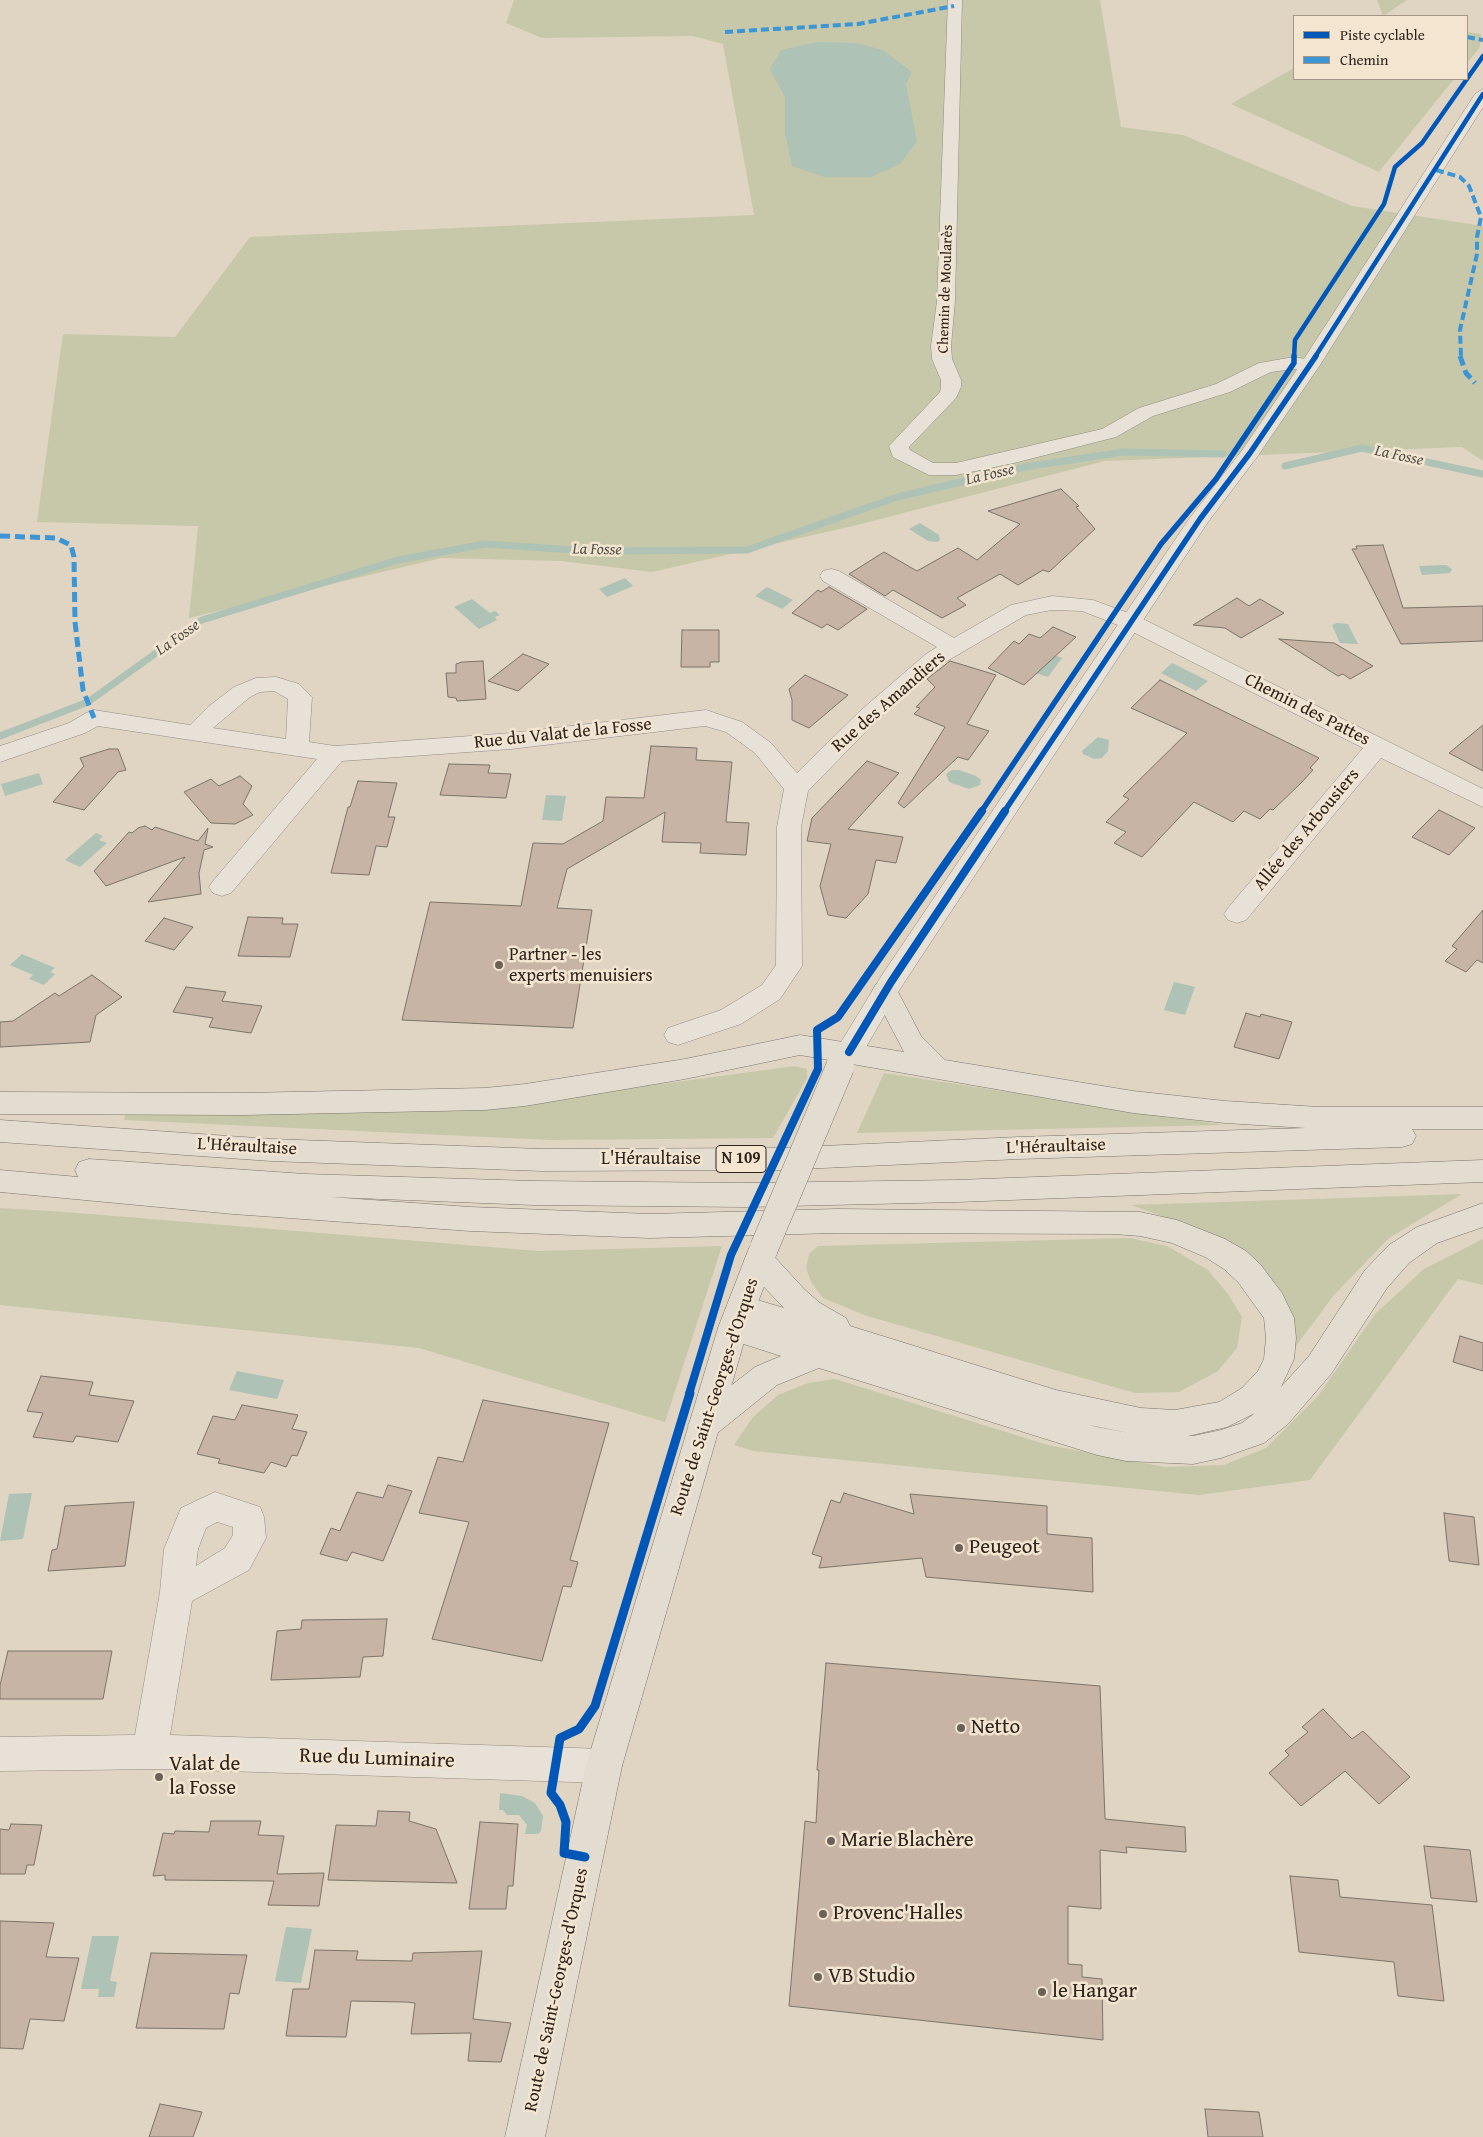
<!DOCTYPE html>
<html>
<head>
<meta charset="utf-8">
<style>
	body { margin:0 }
	#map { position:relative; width:1483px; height:2137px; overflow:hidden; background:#e0d4c3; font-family:"Gentium Book Plus",serif }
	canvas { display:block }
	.legend { position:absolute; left:1293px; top:15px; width:175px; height:65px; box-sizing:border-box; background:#f3e5d0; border:1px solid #a49788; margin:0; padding:6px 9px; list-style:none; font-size:15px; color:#2e231d }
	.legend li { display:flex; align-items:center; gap:10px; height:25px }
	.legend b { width:25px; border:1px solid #a49788 }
</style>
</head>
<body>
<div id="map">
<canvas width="1483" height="2137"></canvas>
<ul class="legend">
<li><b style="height:6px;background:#0057b8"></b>Piste cyclable</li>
<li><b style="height:6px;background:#3c95d5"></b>Chemin</li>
</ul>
</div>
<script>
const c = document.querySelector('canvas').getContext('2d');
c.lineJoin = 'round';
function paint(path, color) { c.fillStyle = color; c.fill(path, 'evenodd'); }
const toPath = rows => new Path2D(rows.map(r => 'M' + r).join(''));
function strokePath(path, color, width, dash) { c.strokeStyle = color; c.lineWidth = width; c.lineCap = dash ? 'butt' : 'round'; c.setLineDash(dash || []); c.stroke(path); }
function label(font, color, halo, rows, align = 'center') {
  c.font = font + ' "Gentium Book Plus",serif'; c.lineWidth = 5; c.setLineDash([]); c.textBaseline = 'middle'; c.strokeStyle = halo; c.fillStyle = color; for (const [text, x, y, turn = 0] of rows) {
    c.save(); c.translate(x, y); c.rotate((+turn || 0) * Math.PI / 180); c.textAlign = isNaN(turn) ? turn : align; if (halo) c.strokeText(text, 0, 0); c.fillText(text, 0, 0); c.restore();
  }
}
const green = toPath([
	[514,0,1100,0,1121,127,1183,135,1352,206,1483,226,1483,461,1462,447,1105,461,857,525,652,572,561,561,441,558,189,618,198,526,37,522,63,334,175,337,250,237,754,215,723,44,693,36,542,38,506,23],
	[1377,0,1407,0,1383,16],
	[1467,32,1481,34,1480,47,1467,63],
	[1294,68,1294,79,1454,79,1379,172,1231,104],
	[795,1066,807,1069,807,1078,773,1138,550,1140,124,1120,126,1113,412,1112,490,1107],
	[884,1073,1225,1125,857,1133],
	[1462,1194,1389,1238,1334,1295,1279,1369,1287,1327,1192,1227,1131,1205],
	[0,1208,66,1212,539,1251,722,1246,665,1422,419,1348,0,1305],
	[1130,1238,1167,1246,1208,1270,1228,1294,1242,1317,1237,1348,1218,1371,1179,1392,1135,1393,867,1316,823,1298,811,1282,806,1268,809,1254,818,1246],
	[1483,1239,1483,1285,1458,1279,1310,1480,1199,1495,753,1451,734,1445,753,1417,778,1395,808,1383,835,1379,1048,1445,1165,1467,1224,1465,1266,1448,1318,1396,1375,1314,1424,1269]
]);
const water = toPath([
	[818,42,855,43,883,50,912,72,906,84,917,141,900,164,871,177,825,177,792,166,785,133,785,97,770,69,781,50],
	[920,523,939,535,940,540,937,542,928,541,909,529],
	[1446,565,1452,569,1450,573,1422,575,1419,566],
	[625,578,633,586,607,597,599,589],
	[767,587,793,600,782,609,755,596],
	[472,599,490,613,495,611,500,615,495,617,497,620,479,629,454,607],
	[1337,623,1348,624,1358,644,1340,643,1332,625],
	[1048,653,1062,658,1048,677,1033,672],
	[1172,663,1208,681,1196,691,1161,673],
	[1098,737,1109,740,1108,751,1102,758,1094,759,1083,754,1082,751],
	[952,770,959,770,976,776,981,780,980,785,969,789,949,782,946,774],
	[39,773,43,784,5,796,1,784],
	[546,795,566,796,562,821,542,820],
	[96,833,103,836,99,840,107,843,80,867,65,860],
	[22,954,55,968,50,972,55,974,44,985,29,979,33,975,10,965],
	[1174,982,1195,987,1185,1015,1164,1010],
	[237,1371,284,1380,277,1399,229,1390],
	[32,1493,23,1539,0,1541,9,1494],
	[500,1793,522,1796,535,1803,543,1816,541,1831,538,1834,525,1834,527,1825,519,1815,507,1815,503,1810,499,1810],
	[286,1927,312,1929,301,1983,275,1981],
	[92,1936,119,1936,110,1981,117,1982,114,1997,98,1997,99,1989,81,1989]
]);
const stream = toPath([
	[1285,466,1362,448,1483,474],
	[0,736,88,702,202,620,398,560,485,544,589,551,747,550,897,497,1025,467,1123,452,1223,454]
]);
const building = toPath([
	[1061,489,1079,506,1076,507,1095,529,1049,572,1043,570,1018,585,1000,574,957,598,966,605,942,618,893,590,885,596,849,574,884,552,917,571,958,548,977,560,1020,524,988,511,1061,489],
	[1383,545,1403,608,1483,606,1483,641,1401,644,1352,549,1357,549,1356,546,1383,545],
	[829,587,867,609,838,630,827,624,822,628,792,613,818,590,821,592,829,587],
	[1237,598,1249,606,1260,599,1284,613,1241,638,1225,628,1193,625,1237,598],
	[1053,627,1076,637,1024,685,988,668,1014,641,1019,644,1029,634,1040,638,1053,627],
	[682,630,719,630,719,662,710,662,710,667,681,667,682,630],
	[1279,639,1334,643,1373,666,1350,679,1343,674,1338,676,1279,639],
	[523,654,549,664,518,691,488,681,523,654],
	[483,661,486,699,457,701,456,698,448,697,446,673,456,673,456,664,462,662,483,661],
	[950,661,996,675,967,724,989,731,968,760,958,757,904,808,898,803,945,727,914,714,920,708,916,707,935,687,927,679,950,661],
	[805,675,848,695,809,728,792,720,792,700,789,689,805,675],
	[1160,680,1319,758,1310,768,1313,770,1301,783,1273,810,1270,809,1260,819,1244,811,1233,822,1194,802,1142,857,1114,843,1126,832,1106,822,1129,799,1123,796,1187,733,1131,708,1160,680],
	[1483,725,1483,771,1449,753,1483,725],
	[651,746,697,748,696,760,732,762,726,822,749,823,746,855,700,853,701,843,662,842,665,812,567,869,557,908,592,910,573,1028,402,1020,430,902,521,906,533,843,563,844,603,821,606,797,644,798,651,746],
	[109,749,118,749,126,770,118,772,84,810,53,802,84,766,80,758,109,749],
	[867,761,899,773,848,829,903,837,896,863,876,860,868,894,846,918,828,915,820,886,831,844,807,841,812,818,867,761],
	[449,764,490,765,488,773,511,774,506,798,440,795,449,764],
	[240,776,252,786,243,804,253,815,235,824,211,823,184,792,211,779,219,786,240,776],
	[358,781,397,783,388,817,395,817,387,847,376,846,369,875,331,873,348,807,350,807,358,781],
	[1439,810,1475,828,1449,855,1412,837,1439,810],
	[145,826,152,830,155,827,198,841,208,828,205,844,213,847,204,850,199,873,201,894,148,902,185,857,106,886,94,871,129,832,132,833,138,828,145,826],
	[1483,910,1483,963,1477,960,1466,972,1445,961,1457,949,1452,946,1483,910],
	[248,917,283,918,282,924,298,924,290,957,238,956,248,917],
	[164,918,193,927,174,950,145,941,164,918],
	[92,975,122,997,96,1015,90,1042,0,1047,0,1022,13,1021,55,993,59,996,92,975],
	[186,987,226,992,222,1001,262,1006,251,1033,209,1027,213,1018,173,1012,186,987],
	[1246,1013,1260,1017,1261,1014,1292,1022,1279,1059,1234,1047,1246,1013],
	[1460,1336,1483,1343,1483,1371,1453,1362,1460,1336],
	[41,1376,93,1382,89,1395,134,1401,118,1442,76,1436,73,1442,33,1437,43,1413,27,1411,41,1376],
	[483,1400,609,1423,570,1560,578,1562,571,1587,563,1586,542,1661,432,1639,469,1522,419,1513,438,1457,463,1462,483,1400],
	[242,1405,298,1415,292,1429,307,1432,297,1456,292,1455,286,1467,271,1462,264,1473,218,1463,220,1459,197,1454,213,1416,235,1420,242,1405],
	[388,1485,412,1491,383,1561,352,1552,347,1561,320,1554,331,1528,340,1531,357,1492,383,1498,388,1485],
	[844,1493,914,1514,910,1494,1047,1506,1047,1534,1092,1538,1093,1592,926,1577,922,1558,819,1568,822,1557,812,1554,831,1500,840,1503,844,1493],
	[134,1502,125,1566,48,1571,52,1550,57,1549,65,1506,134,1502],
	[1444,1513,1474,1517,1479,1565,1449,1561,1444,1513],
	[387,1619,383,1656,363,1657,360,1677,271,1680,277,1631,301,1629,302,1620,387,1619],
	[8,1651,112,1651,103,1699,0,1699,0,1685,8,1651],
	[826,1663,1100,1686,1105,1819,1185,1827,1186,1852,1126,1847,1127,1853,1100,1850,1101,1909,1068,1906,1068,1964,1082,1965,1082,1977,1102,1979,1103,2040,789,2006,805,1821,816,1823,819,1770,817,1770,826,1663],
	[1323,1709,1352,1739,1363,1731,1410,1777,1379,1804,1345,1771,1301,1806,1269,1773,1289,1755,1285,1751,1308,1732,1302,1727,1323,1709],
	[378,1811,410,1812,409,1821,436,1829,457,1883,328,1880,336,1825,376,1826,378,1811],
	[211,1821,261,1821,258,1835,284,1836,277,1874,324,1873,319,1906,268,1905,274,1881,165,1880,165,1875,153,1876,163,1833,174,1834,175,1831,209,1832,211,1821],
	[480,1822,518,1824,513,1886,508,1886,506,1909,469,1909,480,1822],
	[11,1824,42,1825,34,1865,27,1865,25,1874,0,1874,0,1829,9,1830,11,1824],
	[1424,1846,1470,1850,1477,1902,1431,1898,1424,1846],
	[1290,1876,1338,1880,1340,1897,1432,1905,1444,2001,1398,1996,1394,1962,1299,1952,1290,1876],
	[0,1921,54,1923,46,1957,79,1958,64,2021,30,2019,23,2049,0,2048,0,1921],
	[315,1950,358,1951,356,1960,412,1961,413,1953,482,1951,473,2019,511,2023,501,2062,468,2061,471,2033,411,2034,415,2003,406,2002,351,2001,346,2037,286,2036,293,1989,309,1989,315,1950],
	[151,1953,247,1955,239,1994,230,1993,224,2029,136,2028,151,1953],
	[160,2104,202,2112,193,2137,149,2137,160,2104],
	[1205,2109,1259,2112,1263,2137,1208,2137,1205,2109]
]);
const minor = toPath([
	[948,0,962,0,955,301,951,346,952,359,961,380,961,387,956,398,909,447,910,450,933,463,956,463,1102,429,1139,408,1216,384,1259,363,1294,357,1317,361,1320,365,1317,369,1310,371,1294,369,1271,372,1230,392,1153,416,1116,437,1014,463,956,475,929,475,893,457,889,446,940,392,941,387,941,380,932,359,931,346,937,301,948,0],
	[831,569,839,571,954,638,1011,605,1052,596,1093,600,1139,617,1483,789,1483,807,1381,758,1246,920,1237,923,1228,920,1224,914,1228,908,1363,748,1123,627,1082,611,1052,610,1026,615,942,664,876,721,808,791,801,827,802,966,780,999,741,1024,678,1045,668,1042,664,1035,668,1028,721,1010,762,985,776,965,777,827,784,789,755,753,726,732,705,726,511,749,342,761,231,893,222,896,213,893,209,887,213,881,317,759,98,726,85,733,0,762,0,746,69,723,86,713,94,710,190,725,209,706,234,687,256,678,276,677,299,684,312,697,309,742,335,746,511,733,706,710,742,722,771,743,797,773,860,711,926,654,937,647,823,581,820,576,823,571,831,569],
	[274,691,288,699,286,739,213,728,250,697,260,692,274,691],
	[215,1492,260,1507,264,1517,266,1538,249,1570,192,1601,170,1735,604,1749,617,1754,622,1766,617,1778,604,1783,162,1769,0,1771,0,1737,135,1735,160,1592,164,1549,181,1508,215,1492],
	[217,1522,233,1527,233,1535,225,1548,196,1566,198,1549,206,1528,217,1522]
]);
const tertiary = toPath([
	[1483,89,1483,107,1320,365,1257,457,1208,522,1104,679,900,989,859,1059,849,1062,839,1059,835,1052,882,975,1189,519,1243,449,1300,365,1475,94,1483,89]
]);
const primary = toPath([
	[764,1236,774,1239,779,1248,748,1328,622,1766,545,2137,505,2137,586,1766,718,1328,749,1248,754,1239,764,1236]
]);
const trunk = toPath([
	[885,981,894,984,921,1036,945,1060,1133,1091,1225,1101,1319,1107,1483,1107,1483,1129,1412,1129,1416,1136,1412,1144,1402,1147,1019,1159,779,1170,542,1171,271,1161,0,1142,0,1120,271,1139,542,1149,779,1148,1019,1137,1306,1128,1225,1123,1133,1113,800,1055,685,1079,525,1106,485,1110,243,1115,0,1114,0,1092,243,1093,485,1088,525,1084,685,1059,800,1035,904,1052,872,991,876,984,885,981],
	[89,1159,305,1174,533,1181,747,1183,957,1180,1483,1160,1483,1182,957,1202,747,1207,533,1205,330,1197,470,1207,650,1214,837,1209,1140,1212,1177,1220,1225,1239,1246,1251,1260,1264,1282,1293,1294,1318,1296,1338,1294,1359,1281,1387,1309,1356,1365,1270,1389,1245,1417,1227,1483,1203,1483,1227,1437,1243,1409,1263,1387,1288,1331,1374,1288,1424,1264,1443,1221,1458,1193,1464,1126,1461,1097,1455,819,1368,777,1385,715,1435,704,1439,693,1435,688,1425,693,1415,755,1367,781,1356,722,1337,718,1328,722,1319,730,1316,726,1308,730,1299,741,1295,784,1308,748,1270,744,1261,748,1252,759,1249,770,1252,805,1290,820,1303,846,1318,850,1326,1056,1390,1141,1408,1175,1410,1219,1402,1242,1388,1258,1371,1264,1359,1266,1338,1264,1318,1238,1282,1224,1269,1205,1257,1172,1243,1140,1236,1114,1234,837,1233,650,1238,470,1231,233,1214,0,1192,0,1170,78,1177,75,1170,79,1162,89,1159],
	[1255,1413,1242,1423,1221,1430,1193,1436,1188,1436,1227,1427,1255,1413],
	[1089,1425,1129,1433,1097,1427,1089,1425]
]);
const primaryBridge = toPath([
	[764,1248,840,1067]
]);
const quietFar1 = toPath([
	[725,32,858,24,954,6],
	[1467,37,1483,40],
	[1436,170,1460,177,1469,186,1481,217,1477,237,1477,254,1460,330,1461,357]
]);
const quiet = toPath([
	[1460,356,1466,373,1475,383],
	[0,536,56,538,71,545,74,557,75,622,83,690,94,718]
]);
const cyclewayFar3 = toPath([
	[1294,357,1295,340,1384,204,1395,167,1422,143,1483,56],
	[1315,357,1483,94]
]);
const cyclewayFar2 = toPath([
	[981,812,1161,544,1216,479,1294,363,1294,356],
	[1004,812,1200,519,1250,453,1316,356]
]);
const cyclewayFar1 = toPath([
	[849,1052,891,982,1005,811],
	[689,1394,731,1255,818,1069,817,1030,838,1017,982,811]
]);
const cycleway = toPath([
	[585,1857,564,1853,566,1822,560,1805,551,1793,560,1738,579,1729,595,1706,690,1393]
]);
const markers = [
	[499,965,5,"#6c6157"],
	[959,1548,5,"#6c6157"],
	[961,1728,5,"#6c6157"],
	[159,1777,5,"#6c6157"],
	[831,1841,5,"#6c6157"],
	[823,1914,5,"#6c6157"],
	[818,1977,5,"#6c6157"],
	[1042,1992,5,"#6c6157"]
];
const farStreetnames = [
	["Chemin de Moularès",946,289,-88]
];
const farWaternames = [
	["La Fosse",1399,456,12],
	["La Fosse",990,475,-13],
	["La Fosse",597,550,1],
	["La Fosse",178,638,-35]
];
const shields = [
	[741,1159,50]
];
const shieldNames = [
	["N 109",741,1159]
];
const streetNames = [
	["Rue des Amandiers",889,702,-41],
	["Chemin des Pattes",1307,710,27],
	["Rue du Valat de la Fosse",563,734,-6],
	["Allée des Arbousiers",1307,830,-50],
	["L'Héraultaise",247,1147,3],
	["L'Héraultaise",1056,1147,-2],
	["L'Héraultaise",651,1159],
	["Route de Saint-Georges-d'Orques",715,1397,-72],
	["Route de Saint-Georges-d'Orques",557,1990,-78]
];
const poiNames = [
	["Partner - les",509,955],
	["experts menuisiers",509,976]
];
const nearPoinames = [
	["Peugeot",969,1548],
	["Netto",971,1728],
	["Valat de",169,1765],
	["la Fosse",169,1789],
	["Marie Blachère",841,1841],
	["Provenc'Halles",833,1914],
	["VB Studio",828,1977],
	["le Hangar",1052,1992]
];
const nearStreetnames = [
	["Rue du Luminaire",377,1759,2]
];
paint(green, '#c7c8a9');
paint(water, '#aec2b5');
strokePath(stream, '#aec2b5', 7);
paint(building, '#c7b4a5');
strokePath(building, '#7b746b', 1);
strokePath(minor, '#948b82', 1);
strokePath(tertiary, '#948b82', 1);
strokePath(primary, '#7b746b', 1);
strokePath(trunk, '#7b746b', 1);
paint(minor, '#e7e1d7');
paint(tertiary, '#e7e1d7');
paint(primary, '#e3dcd1');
paint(trunk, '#e3dcd1');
strokePath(primaryBridge, '#7b746b', 29, []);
strokePath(primaryBridge, '#e3dcd1', 28);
strokePath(quietFar1, '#3c95d5', 4, [8, 4]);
strokePath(quiet, '#3c95d5', 5, [10, 5]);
strokePath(cyclewayFar3, '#0057b8', 4.5);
strokePath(cyclewayFar2, '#0057b8', 5.5);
strokePath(cyclewayFar1, '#0057b8', 8);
strokePath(cycleway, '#0057b8', 9);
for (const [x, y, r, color] of markers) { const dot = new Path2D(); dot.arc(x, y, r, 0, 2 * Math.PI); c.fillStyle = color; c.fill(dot); strokePath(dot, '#f3e5d0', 2); }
label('15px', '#2e231d', '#f3e5d0', farStreetnames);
label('italic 16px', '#4e5049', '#f3e5d0', farWaternames);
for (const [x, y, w] of shields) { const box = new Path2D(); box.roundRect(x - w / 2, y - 13.5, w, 27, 4); c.fillStyle = '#f3e5d0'; c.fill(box); strokePath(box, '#2e231d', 1); }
label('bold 16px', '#2e231d', null, shieldNames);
label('18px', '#2e231d', '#f3e5d0', streetNames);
label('18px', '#2e231d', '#f3e5d0', poiNames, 'left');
label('21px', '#2e231d', '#f3e5d0', nearPoinames, 'left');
label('21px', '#2e231d', '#f3e5d0', nearStreetnames);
</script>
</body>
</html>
